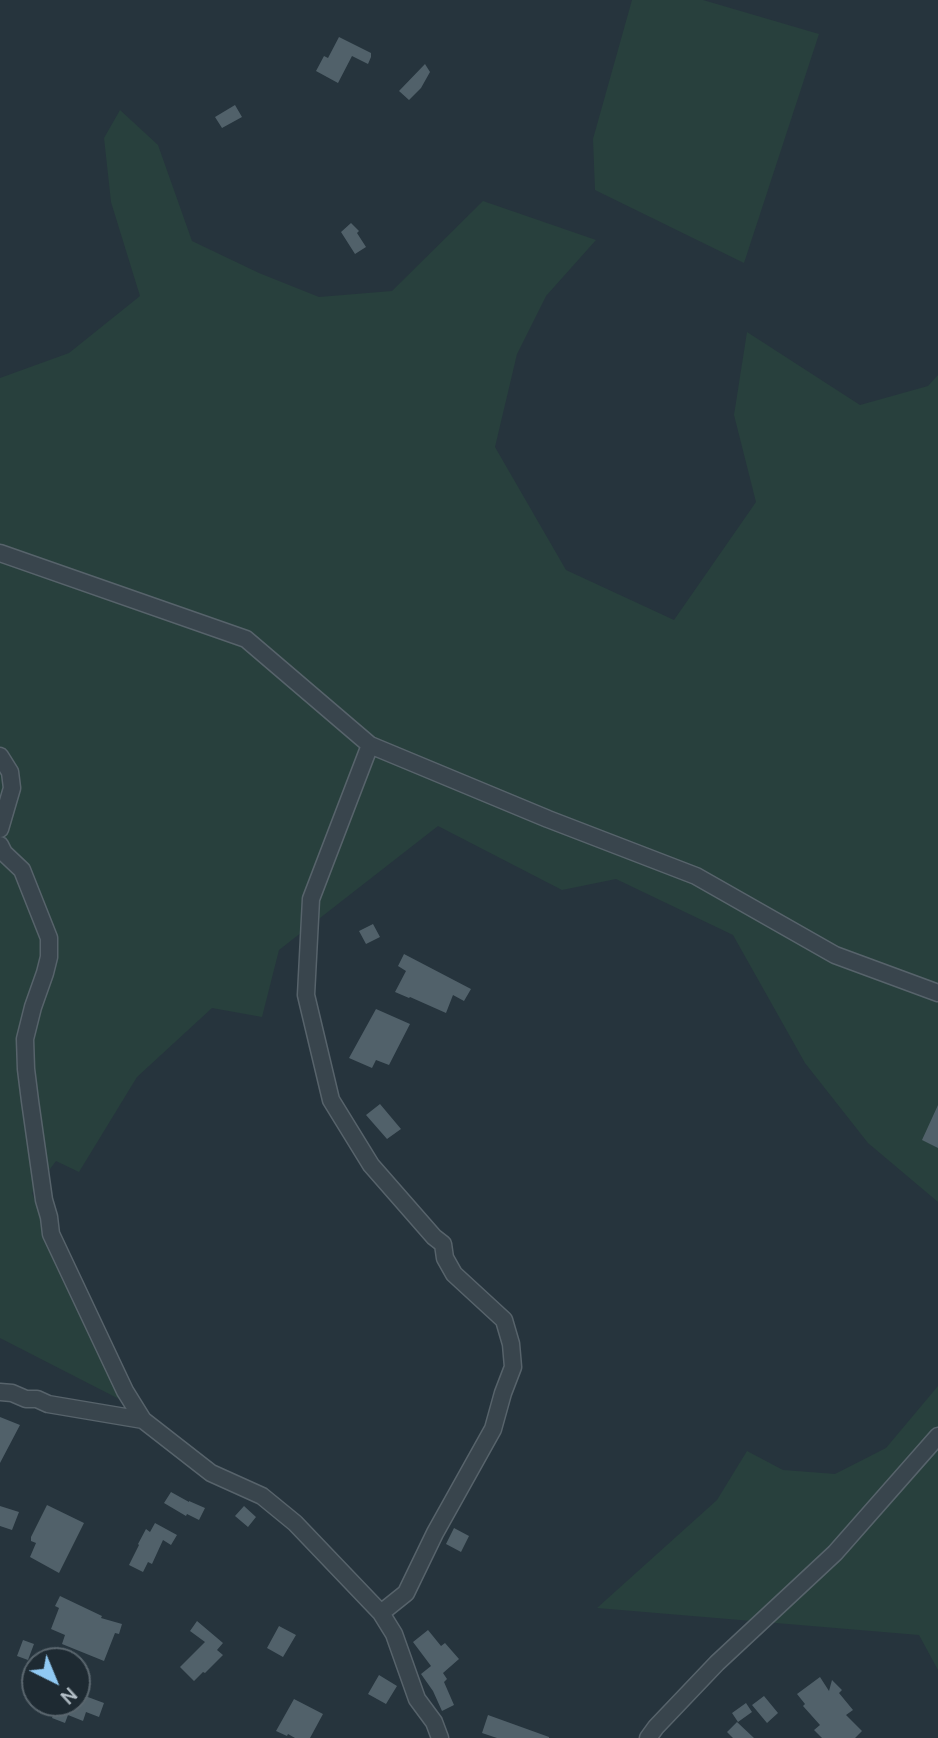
<!DOCTYPE html>
<html>
<head>
<meta charset="utf-8">
<style>
	body { margin:0 }
	#map { position:relative; width:938px; height:1738px; overflow:hidden; background:#26343d; font-family:Manrope,sans-serif }
	canvas { display:block }
	.north { position:absolute; left:21px; top:1647px; width:70px; height:70px; box-sizing:border-box; background:#1e2a32; border:2px solid #5a666e; border-radius:50%; rotate:137deg; font-size:19px; font-weight:700; line-height:28px; text-align:center; color:#b5c0c8 }
	.north::after { content:''; display:block; margin:auto; width:24px; height:32px; background:#90c9f3; clip-path:polygon(50% 0,100% 100%,50% 72%,0 100%) }
</style>
</head>
<body>
<div id="map">
<canvas width="938" height="1738"></canvas>
<div class="north">N</div>
</div>
<script>
const c = document.querySelector('canvas').getContext('2d');
c.lineJoin = 'round';
function paint(path, color) { c.fillStyle = color; c.fill(path, 'evenodd'); }
const toPath = rows => new Path2D(rows.map(r => 'M' + r).join(''));
function strokePath(path, color, width, dash) { c.strokeStyle = color; c.lineWidth = width; c.lineCap = dash ? 'butt' : 'round'; c.setLineDash(dash || []); c.stroke(path); }
const green = toPath([
	[632,0,703,0,819,34,744,263,595,190,593,139],
	[120,110,158,145,192,241,259,273,319,297,392,291,483,201,596,240,546,296,517,354,495,447,566,570,674,620,756,502,734,415,747,332,860,405,928,386,938,375,938,1202,868,1143,805,1063,733,935,616,879,562,890,438,826,279,950,262,1017,212,1008,137,1077,79,1172,56,1161,32,1193,119,1399,0,1338,0,378,69,353,140,296,111,202,104,138],
	[938,1386,938,1670,919,1635,597,1608,717,1500,747,1451,783,1470,835,1474,886,1448]
]);
const building = toPath([
	[339,37,371,53,371,57,368,64,352,56,338,83,316,71,324,56,328,58],
	[425,64,430,72,421,88,409,100,399,91],
	[235,105,242,117,222,128,215,117],
	[351,223,359,231,357,233,366,247,355,254,341,232],
	[373,924,380,937,366,944,359,931],
	[404,954,471,989,464,1001,453,995,446,1013,410,997,409,998,395,992,406,971,398,966],
	[376,1009,410,1024,389,1065,376,1060,372,1068,349,1058],
	[380,1104,401,1129,387,1139,366,1115],
	[938,1105,938,1148,922,1140],
	[0,1417,20,1425,0,1463],
	[171,1492,189,1502,189,1501,205,1508,199,1520,187,1514,186,1516,164,1503],
	[47,1505,84,1523,59,1573,30,1557,36,1543,31,1541,31,1537],
	[0,1506,19,1512,12,1530,0,1526],
	[244,1506,256,1517,248,1527,235,1516],
	[155,1523,177,1535,171,1545,163,1540,152,1564,148,1562,143,1572,129,1565,139,1545,138,1544,146,1529,150,1532],
	[454,1528,469,1536,461,1552,446,1544],
	[60,1596,102,1616,101,1618,122,1624,119,1634,115,1633,104,1661,62,1644,65,1635,51,1629,59,1608,55,1606],
	[197,1621,223,1643,217,1650,223,1655,205,1673,203,1672,194,1681,180,1667,205,1642,190,1631],
	[279,1626,296,1635,283,1657,267,1648],
	[428,1630,441,1646,445,1643,459,1659,443,1673,447,1679,444,1682,454,1705,442,1711,433,1691,421,1674,431,1666,413,1642],
	[23,1640,34,1644,28,1660,17,1656],
	[379,1675,397,1686,386,1704,368,1694],
	[820,1677,829,1691,832,1680,842,1690,839,1693,853,1710,846,1715,862,1731,855,1738,822,1738,814,1730,820,1725,803,1706,805,1704,797,1694],
	[77,1693,104,1703,99,1717,86,1712,83,1721,68,1715,65,1723,52,1718,57,1703,77,1703],
	[764,1696,778,1713,767,1723,752,1705],
	[294,1699,323,1714,310,1738,295,1738,288,1734,287,1736,276,1731],
	[746,1703,752,1712,738,1722,732,1713],
	[488,1715,549,1737,549,1738,497,1738,482,1733],
	[737,1722,754,1738,733,1738,727,1732]
]);
const street = toPath([
	[0,553,246,639,370,745,548,819,696,876,835,955,938,993],
	[370,745,311,899,306,995,331,1100,371,1165,434,1237,443,1244,445,1258,454,1274,504,1320,511,1344,513,1367,503,1393,493,1429,435,1533,406,1593,381,1613],
	[0,756,10,772,12,788,0,829],
	[0,845,4,853,22,870,49,938,49,957,45,973,33,1007,25,1039,26,1069,30,1101,44,1200,49,1217,51,1234,125,1391,143,1420,211,1473,262,1496,295,1523,381,1613,394,1634,417,1699,434,1722,440,1738],
	[0,1392,12,1393,26,1399,37,1399,48,1404,143,1420],
	[648,1738,656,1727,717,1663,835,1553,938,1436]
]);
paint(green, '#28403d');
paint(building, '#51616a');
strokePath(street, '#57636b', 19);
strokePath(street, '#39454d', 16);
</script>
</body>
</html>
